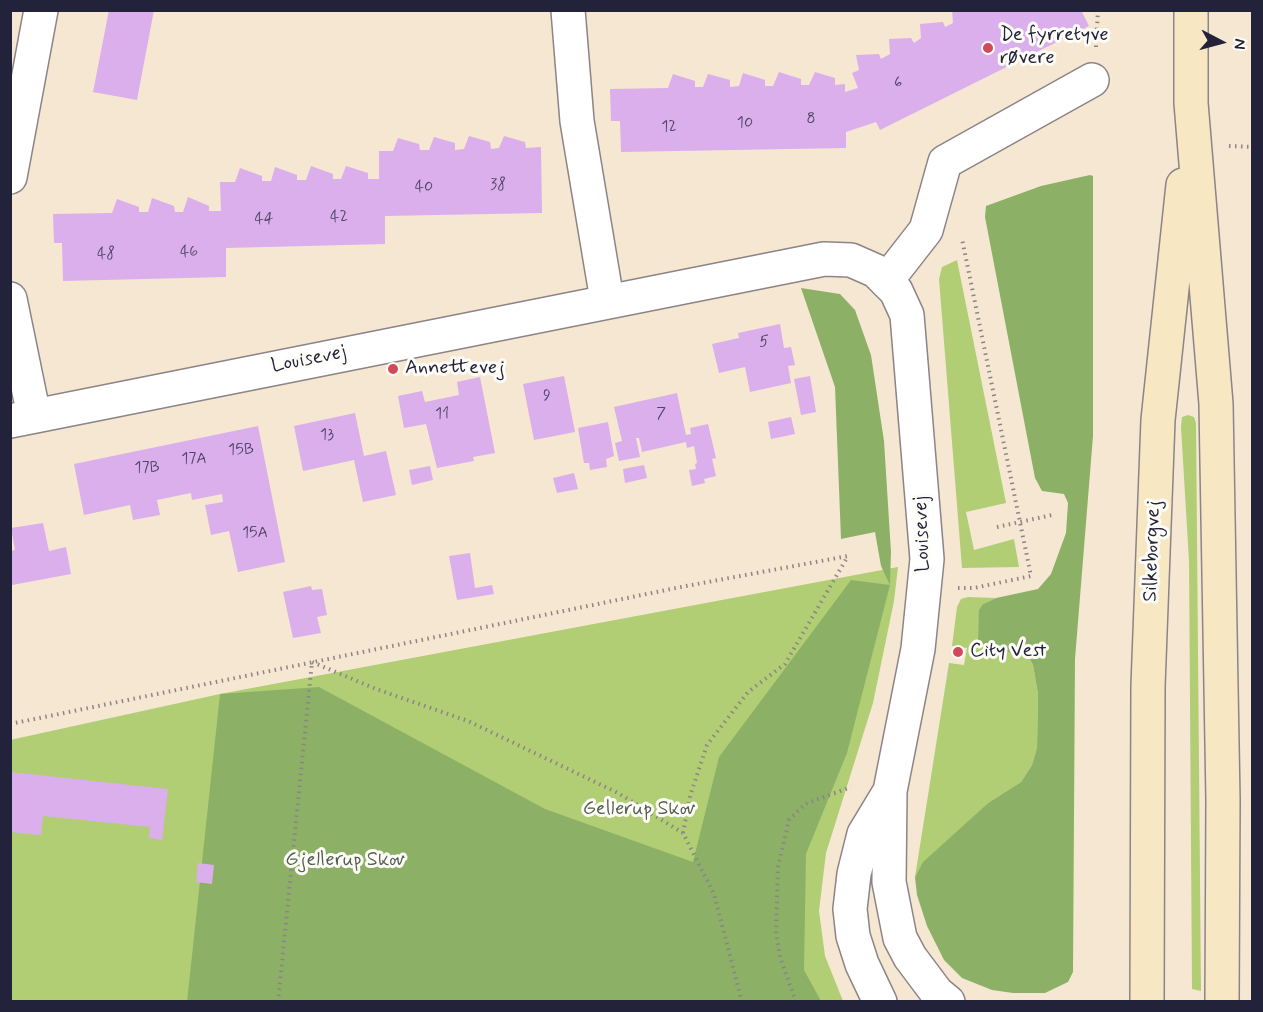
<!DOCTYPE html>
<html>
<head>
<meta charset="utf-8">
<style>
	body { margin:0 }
	#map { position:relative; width:1263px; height:1012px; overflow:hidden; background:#f6e7d2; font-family:Mynerve,sans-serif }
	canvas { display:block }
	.frame { position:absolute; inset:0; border:12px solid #22223b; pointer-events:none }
	.north { position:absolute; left:1191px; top:12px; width:60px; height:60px; -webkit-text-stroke:4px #fdfcf7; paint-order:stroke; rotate:96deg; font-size:16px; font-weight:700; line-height:24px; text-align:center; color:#22223b }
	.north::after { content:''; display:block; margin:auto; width:21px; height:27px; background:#22223b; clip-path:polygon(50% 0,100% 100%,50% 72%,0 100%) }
</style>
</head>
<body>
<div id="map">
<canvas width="1263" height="1012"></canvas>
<div class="frame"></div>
<div class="north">N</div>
</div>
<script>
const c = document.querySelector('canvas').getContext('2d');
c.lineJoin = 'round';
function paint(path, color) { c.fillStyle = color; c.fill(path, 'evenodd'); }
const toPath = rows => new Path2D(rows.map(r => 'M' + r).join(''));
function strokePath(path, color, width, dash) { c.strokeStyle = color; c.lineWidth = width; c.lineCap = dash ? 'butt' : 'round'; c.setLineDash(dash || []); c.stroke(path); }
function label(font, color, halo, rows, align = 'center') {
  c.font = font + ' Mynerve,sans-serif'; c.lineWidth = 6; c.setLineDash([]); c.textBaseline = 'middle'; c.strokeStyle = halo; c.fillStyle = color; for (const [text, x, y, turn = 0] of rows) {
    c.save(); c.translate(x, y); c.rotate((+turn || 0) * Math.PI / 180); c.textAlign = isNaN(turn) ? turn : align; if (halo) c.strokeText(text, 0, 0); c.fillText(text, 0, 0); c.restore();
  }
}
const green = toPath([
	[957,260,1006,503,966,512,974,550,1014,539,1019,567,962,568,939,279,942,267],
	[1188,415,1194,417,1196,423,1201,991,1192,989,1189,561,1181,427,1182,417],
	[898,567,894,601,873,703,826,853,819,911,825,956,843,1001,11,1001,10,740,220,694],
	[968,597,996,598,983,604,983,648,1028,656,1033,665,1038,694,1037,749,1032,765,1021,782,988,803,924,862,915,877,949,663,964,665,967,648,952,646,957,607,961,599]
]);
const forest = toPath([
	[1090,175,1093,176,1093,436,1075,659,1073,972,1068,982,1045,993,1013,993,992,990,962,978,944,960,927,926,917,895,915,877,923,862,988,803,1021,782,1032,765,1037,748,1038,694,1033,665,1028,656,983,648,978,643,979,610,983,604,996,598,1038,589,1051,574,1066,533,1068,503,1064,494,1042,491,1035,478,985,217,986,206,1041,186],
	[801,288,840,294,855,310,871,355,884,441,891,552,890,585,847,753,806,854,804,970,821,1001,187,1002,220,694,319,687,545,809,693,862,719,757,851,580,890,585,881,566,875,532,841,539,835,387]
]);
const building = toPath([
	[109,10,154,10,137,100,93,92],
	[952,10,1081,10,1089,26,880,130,876,122,846,132,846,148,621,152,620,121,611,121,610,89,668,88,673,74,695,81,695,87,703,87,708,74,730,80,730,87,739,86,743,73,765,80,765,86,773,86,779,72,801,79,801,85,809,85,815,72,835,78,835,85,845,84,845,92,858,88,852,73,859,70,856,55,879,54,881,59,890,54,889,39,911,38,914,43,921,38,920,24,943,22,945,27,953,23],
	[469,136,490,142,491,149,499,148,504,136,525,142,526,148,541,147,542,213,385,216,385,244,226,248,226,277,63,281,62,243,54,243,53,214,112,213,117,199,139,207,139,212,148,212,152,198,174,206,175,212,183,212,188,197,209,206,209,211,221,211,220,182,235,182,240,168,262,176,262,181,271,181,275,167,297,175,297,180,306,180,311,166,333,174,333,179,341,179,346,166,368,173,368,179,379,179,379,151,393,151,398,138,419,144,420,150,429,150,434,137,455,143,455,150,464,149],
	[780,324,784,348,791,347,795,365,788,366,791,383,750,392,745,367,719,373,712,344,739,338,738,333],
	[564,376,575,432,534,440,523,384],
	[810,376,816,412,801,415,794,379],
	[480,377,495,453,473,457,474,461,437,468,426,424,404,428,398,396,422,391,425,402,459,395,457,382],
	[677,393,686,435,691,434,690,428,708,424,716,458,712,459,716,476,704,479,705,483,692,486,689,470,696,469,695,464,697,463,694,446,687,448,686,442,642,452,639,438,636,438,640,457,619,461,615,443,622,441,614,407],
	[355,413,364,456,386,451,396,495,363,502,354,460,303,471,294,426],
	[791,417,795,434,771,439,768,422],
	[608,422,614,456,606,459,607,467,590,470,589,463,584,463,578,428],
	[258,426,285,562,238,572,229,531,211,535,205,505,223,502,222,494,192,500,191,493,157,500,160,515,133,520,130,505,84,515,74,464],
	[644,465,647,478,625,483,623,469],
	[430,466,433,480,412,485,409,470],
	[574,473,578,489,557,493,553,478],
	[43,523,49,551,66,547,71,574,12,585,10,551,15,550,11,528],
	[470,553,475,588,492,585,494,594,457,600,449,556],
	[311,586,312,590,322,589,327,615,317,617,321,633,293,638,283,592],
	[10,772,168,789,162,840,149,838,150,827,43,816,41,835,10,832],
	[198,863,214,865,212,884,196,882]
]);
const path = toPath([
	[1096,47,1098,10],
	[1229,146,1252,147],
	[997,527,1052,515],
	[958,588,974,588,1031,576,962,239],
	[10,724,681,587,848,556],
	[683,833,690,796,707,745,748,692,785,664,848,556],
	[278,1002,312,662,376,689,468,721,618,793,683,833,714,894,742,1002],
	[796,1002,781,960,776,934,778,867,789,820,805,804,851,787]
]);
const minor = toPath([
	[568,10,577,121,607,300],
	[10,177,41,10],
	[887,280,926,230,945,162,1092,80],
	[10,299,34,416],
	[10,421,824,259,851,260,876,271,896,291,907,315,927,559,918,649,890,791,889,882,900,938,910,957,937,993,948,1002],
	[880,1002,862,964,853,936,850,909,854,874,864,834,890,791]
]);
const secondary = toPath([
	[1191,10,1191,103,1216,404,1223,800,1222,1002],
	[1147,1002,1148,686,1158,420,1183,185]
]);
const markers = [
	[988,48,6,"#d1495b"],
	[393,369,6,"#d1495b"],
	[958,652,6,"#d1495b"]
];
const numberNames = [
	["6",898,84],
	["8",811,120],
	["10",745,124],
	["12",669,128],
	["38",498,186],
	["40",424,188],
	["42",339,218],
	["44",264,220],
	["46",189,253],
	["48",106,255],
	["5",764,343],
	["9",547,397],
	["11",442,415],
	["7",661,415],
	["13",327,436],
	["15B",241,451],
	["17A",194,460],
	["17B",147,469],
	["15A",255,534]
];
const poiNames = [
	["De fyrretyve",1000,36],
	["røvere",1000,59],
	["Annettevej",405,369],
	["City Vest",970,652]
];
const streetNames = [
	["Louisevej",309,360,-11],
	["Louisevej",923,534,-92],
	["Silkeborgvej",1153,551,-88]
];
const parkNames = [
	["Gellerup Skov",639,810],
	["Gjellerup Skov",345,861]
];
paint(green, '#b1ce75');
paint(forest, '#8cb166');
paint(building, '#daafeb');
strokePath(minor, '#8c8486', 36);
strokePath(secondary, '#8c8486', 36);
strokePath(path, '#8c8486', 4, [1.5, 4.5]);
strokePath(minor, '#fff', 33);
strokePath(secondary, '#f7e8c3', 33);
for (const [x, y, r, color] of markers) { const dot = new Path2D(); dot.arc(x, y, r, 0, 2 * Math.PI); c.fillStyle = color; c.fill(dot); strokePath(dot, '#fdfcf7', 2); }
label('16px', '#504567', null, numberNames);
label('20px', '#22223b', '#fdfcf7', poiNames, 'left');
label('20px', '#22223b', '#fdfcf7', streetNames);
label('20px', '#545e4f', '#fdfcf7', parkNames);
</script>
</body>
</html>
